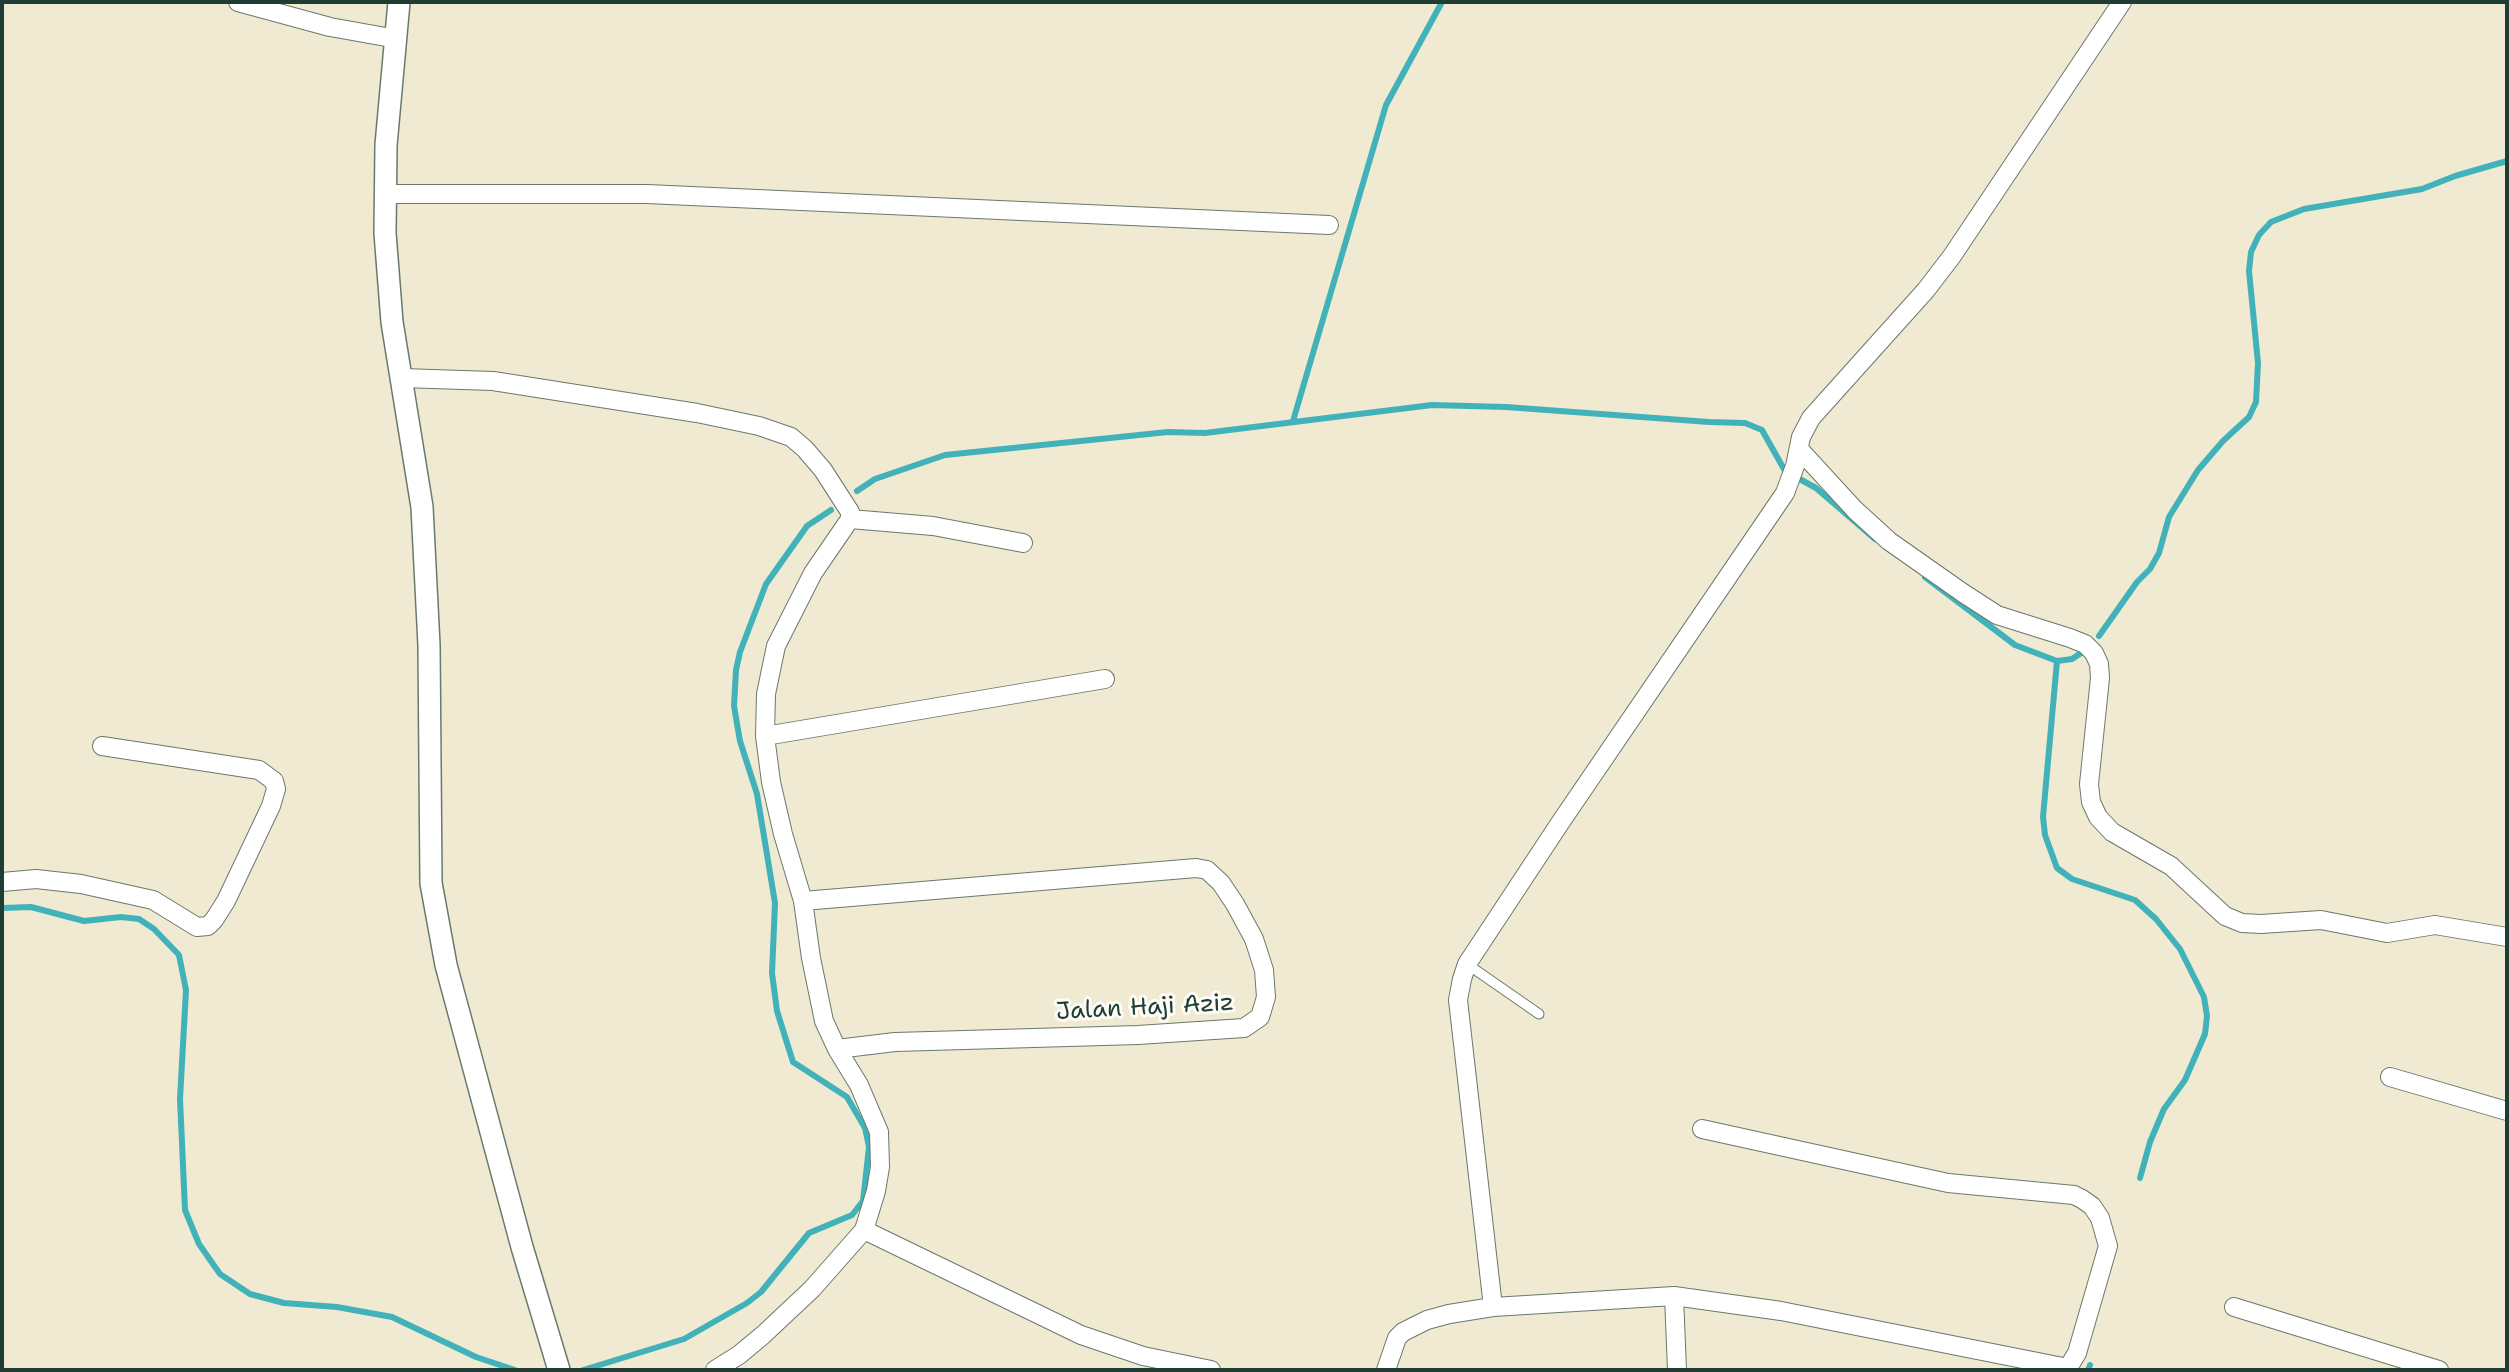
<!DOCTYPE html>
<html>
<head>
<meta charset="utf-8">
<style>
	body { margin:0 }
	#map { position:relative; width:2509px; height:1372px; overflow:hidden; background:#efead1; font-family:"Shantell Sans",sans-serif }
	canvas { display:block }
	.frame { position:absolute; inset:0; border:4px solid #1f3d34; pointer-events:none }
</style>
</head>
<body>
<div id="map">
<canvas width="2509" height="1372"></canvas>
<div class="frame"></div>
</div>
<script>
const c = document.querySelector('canvas').getContext('2d');
c.lineJoin = 'round';
const toPath = rows => new Path2D(rows.map(r => 'M' + r).join(''));
function strokePath(path, color, width, dash) { c.strokeStyle = color; c.lineWidth = width; c.lineCap = dash ? 'butt' : 'round'; c.setLineDash(dash || []); c.stroke(path); }
function label(font, color, halo, rows, align = 'center') {
  c.font = font + ' "Shantell Sans",sans-serif'; c.lineWidth = 6; c.setLineDash([]); c.textBaseline = 'middle'; c.strokeStyle = halo; c.fillStyle = color; for (const [text, x, y, turn = 0] of rows) {
    c.save(); c.translate(x, y); c.rotate((+turn || 0) * Math.PI / 180); c.textAlign = isNaN(turn) ? turn : align; if (halo) c.strokeText(text, 0, 0); c.fillText(text, 0, 0); c.restore();
  }
}
const stream = toPath([
	[1293,421,1386,105,1442,2],
	[857,491,875,479,945,455,1168,432,1205,433,1432,405,1506,407,1709,422,1745,423,1762,430,1785,471,1816,488,1875,539],
	[1925,577,2015,645,2057,661,2072,659,2081,653],
	[2099,636,2137,582,2150,569,2159,553,2169,517,2198,470,2223,441,2249,417,2256,402,2258,363,2249,271,2251,252,2259,235,2271,222,2304,209,2422,189,2455,176,2507,161],
	[2057,661,2043,817,2045,835,2057,868,2072,879,2135,900,2156,919,2180,949,2204,997,2207,1016,2205,1034,2185,1080,2164,1109,2150,1142,2140,1178],
	[2,908,31,907,84,921,121,917,139,919,154,929,179,955,186,990,180,1099,185,1210,199,1244,220,1274,250,1294,284,1303,337,1307,392,1317,476,1357,515,1370],
	[583,1370,684,1339,747,1303,761,1292,809,1233,852,1215,863,1201,869,1147,865,1128,847,1097,793,1062,777,1011,772,973,775,903,757,794,740,741,734,706,736,670,740,652,766,584,807,526,831,510],
	[2088,1370,2090,1365]
]);
const service = toPath([
	[1467,964,1539,1014]
]);
const minor = toPath([
	[238,2,330,27,397,39],
	[384,194,647,194,1329,225],
	[402,378,493,381,697,413,759,426,791,437,805,449,823,470,850,512,850,519,813,573,776,646,766,694,765,736,771,782,783,834,803,901,811,958,824,1021,837,1049,859,1085,879,1132,880,1167,876,1191,864,1230,812,1289,763,1335,739,1355,715,1370],
	[1799,449,1855,510,1889,541,1963,593,1997,615,2070,638,2085,644,2094,653,2099,664,2100,678,2089,784,2091,802,2098,817,2112,832,2171,866,2225,916,2242,923,2261,924,2321,920,2387,933,2435,925,2507,937],
	[850,519,933,526,1023,543],
	[765,736,1105,679],
	[2,882,36,879,81,884,153,900,197,927,208,926,214,920,226,901,271,806,276,789,274,781,259,770,102,746],
	[803,901,1196,868,1207,870,1221,883,1235,904,1254,939,1264,970,1266,997,1260,1017,1244,1028,1138,1035,895,1042,837,1049],
	[2390,1077,2507,1111],
	[1702,1129,1948,1183,2074,1195,2082,1199,2092,1206,2100,1218,2108,1246,2077,1353,2068,1368],
	[864,1230,1081,1335,1143,1356,1211,1370],
	[1674,1296,1677,1370],
	[1493,1307,1458,1000,1462,979,1467,964,1560,823,1785,493,1795,466,1801,437,1811,418,1926,290,1952,256,2122,2],
	[2234,1307,2439,1370],
	[1386,1370,1397,1338,1403,1332,1427,1320,1449,1314,1493,1307,1674,1296,1781,1311,2068,1368,2067,1370]
]);
const tertiary = toPath([
	[399,2,386,145,385,233,392,322,422,507,429,645,431,883,446,965,522,1247,559,1370]
]);
const streetNames = [
	["Jalan Haji Aziz",1145,1008,-3]
];
strokePath(stream, '#41b2b9', 6);
strokePath(service, '#687a6b', 11);
strokePath(minor, '#687a6b', 20);
strokePath(tertiary, '#687a6b', 24);
strokePath(service, '#fff', 9);
strokePath(minor, '#fff', 18);
strokePath(tertiary, '#fff', 21);
label('24px', '#1f3d34', '#fdfcf7', streetNames);
</script>
</body>
</html>
